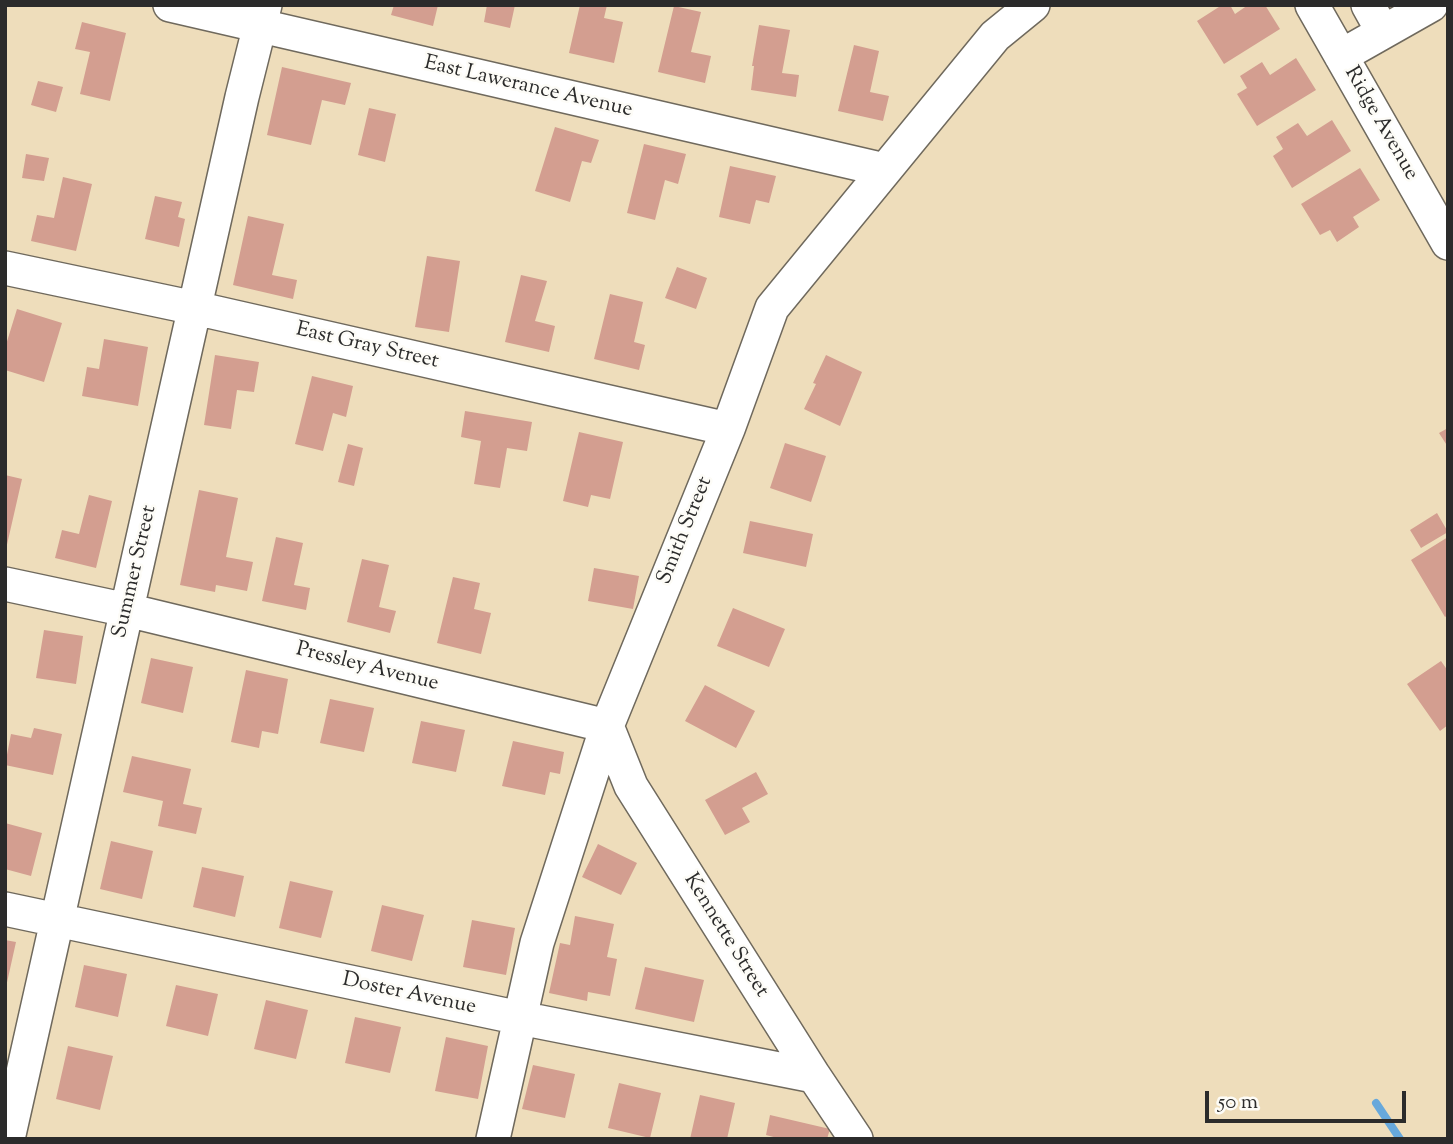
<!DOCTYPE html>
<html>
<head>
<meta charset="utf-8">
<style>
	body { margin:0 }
	#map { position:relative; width:1453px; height:1144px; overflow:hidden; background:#edb; font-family:"Sorts Mill Goudy",serif }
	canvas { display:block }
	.frame { position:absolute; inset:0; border:7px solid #2b2b2b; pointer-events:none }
	.scale { position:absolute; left:1205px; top:1091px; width:201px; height:32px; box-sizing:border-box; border:4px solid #2b2b2b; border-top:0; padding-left:9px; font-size:21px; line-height:24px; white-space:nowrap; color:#2b2b2b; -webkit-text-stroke:5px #fdfcf7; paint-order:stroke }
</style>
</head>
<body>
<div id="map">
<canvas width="1453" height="1144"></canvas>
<div class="frame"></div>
<div class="scale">50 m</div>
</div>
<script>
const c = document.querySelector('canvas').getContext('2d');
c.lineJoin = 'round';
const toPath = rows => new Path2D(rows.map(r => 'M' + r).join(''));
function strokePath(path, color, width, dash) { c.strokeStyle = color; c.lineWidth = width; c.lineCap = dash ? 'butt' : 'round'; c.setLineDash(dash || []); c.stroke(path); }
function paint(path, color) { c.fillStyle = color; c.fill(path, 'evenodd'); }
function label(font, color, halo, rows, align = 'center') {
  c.font = font + ' "Sorts Mill Goudy",serif'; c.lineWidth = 5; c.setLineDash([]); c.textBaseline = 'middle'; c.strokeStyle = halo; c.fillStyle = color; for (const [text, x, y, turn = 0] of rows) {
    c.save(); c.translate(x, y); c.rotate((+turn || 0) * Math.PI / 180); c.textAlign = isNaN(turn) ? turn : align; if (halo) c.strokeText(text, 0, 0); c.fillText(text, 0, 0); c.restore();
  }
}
const stream = toPath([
	[1376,1103,1400,1139]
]);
const building = toPath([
	[394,5,438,5,433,26,391,15],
	[487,5,515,5,510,28,484,22],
	[580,5,607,5,604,18,623,22,614,63,569,53],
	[1222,5,1230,5,1235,14,1248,5,1265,5,1280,29,1224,64,1197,21],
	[674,6,701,12,691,52,711,56,705,83,658,72],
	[82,22,126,33,110,101,80,94,90,52,75,49],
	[759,25,790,30,782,73,799,75,796,97,751,90,754,66,752,66],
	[854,45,879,51,870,92,889,96,883,121,838,111],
	[1296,58,1316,90,1257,126,1237,94,1247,88,1240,76,1262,62,1270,75],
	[282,67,351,83,345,105,322,100,311,145,267,135],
	[38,81,63,87,56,112,31,105],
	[369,108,396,114,385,162,358,155],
	[1332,120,1351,151,1292,188,1273,156,1283,149,1276,137,1298,123,1307,136],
	[555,127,599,140,591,163,582,161,570,202,535,191],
	[644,144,686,154,678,184,665,180,655,220,627,213],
	[26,154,49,158,44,181,22,178],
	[730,166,776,176,769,203,756,200,750,224,719,217],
	[1360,168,1380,200,1353,217,1359,227,1337,242,1330,230,1320,235,1301,204],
	[63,177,92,184,76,251,31,241,37,215,54,218],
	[155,196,182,202,178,217,185,219,179,247,145,239],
	[248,216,284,224,272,275,297,280,293,299,233,285],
	[427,256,460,261,449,332,415,327],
	[677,267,707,278,696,309,665,298],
	[521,275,547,281,535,321,555,326,549,352,505,342],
	[610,294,643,302,634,342,645,345,639,370,594,359],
	[17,309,62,323,44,382,5,370,5,348],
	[104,339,148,347,138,406,82,396,87,367,99,369],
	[215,355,259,362,254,392,237,390,231,429,204,425],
	[826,355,862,372,840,426,804,409,816,384,813,383],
	[312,376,353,386,346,417,333,413,323,451,295,444],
	[465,411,532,422,527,451,507,448,500,488,474,484,481,441,461,437],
	[1448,428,1448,447,1439,433],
	[579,432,623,442,610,499,591,495,588,507,563,501],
	[785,443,826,456,811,502,770,488],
	[348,444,363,448,354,486,338,482],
	[5,475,22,479,6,549,5,549],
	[199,490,238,498,226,557,253,562,247,591,216,585,215,592,180,585],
	[89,495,112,501,96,568,55,558,62,530,79,534],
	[1437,513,1448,532,1421,548,1410,530],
	[750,521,813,534,806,567,743,553],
	[276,537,303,543,294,585,310,588,306,610,262,601],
	[1448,537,1448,615,1445,617,1411,560],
	[362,559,389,565,379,607,396,611,390,633,347,622],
	[594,568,639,576,633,609,588,601],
	[453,577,480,583,474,609,491,613,481,654,437,643],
	[733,608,785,629,769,667,717,646],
	[44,630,83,636,76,684,36,678],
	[151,658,193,667,183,713,141,703],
	[1441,661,1448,671,1448,725,1440,731,1407,684],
	[246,670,288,679,278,734,262,731,259,748,231,742],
	[705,685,755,711,736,748,685,721],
	[330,699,374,708,364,752,320,743],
	[421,721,465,730,456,772,412,763],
	[34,728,62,734,53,775,5,765,11,734,31,738],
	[513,741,564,752,560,774,550,772,545,795,502,786],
	[132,756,191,769,183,804,202,808,196,834,158,826,163,801,123,792],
	[756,772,768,794,742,808,750,822,725,835,705,800],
	[5,823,42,833,31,876,5,869],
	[111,841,153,851,142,899,100,889],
	[598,844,637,863,621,895,582,877],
	[202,867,244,876,235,917,193,907],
	[290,881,333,891,321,938,279,928],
	[382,905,424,915,412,961,371,951],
	[575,916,614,924,607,957,617,959,610,996,588,992,587,1001,549,993,560,943,570,945],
	[472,920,515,928,506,975,463,967],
	[5,940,16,942,6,987,5,986],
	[84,965,127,974,118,1017,75,1007],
	[645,967,704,980,694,1022,635,1009],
	[176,985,218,994,208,1036,166,1026],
	[266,1000,308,1010,296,1059,254,1049],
	[355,1017,401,1027,390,1073,345,1063],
	[446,1037,488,1046,478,1099,435,1091],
	[68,1046,113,1056,100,1110,56,1099],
	[533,1065,575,1074,565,1118,522,1109],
	[619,1083,661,1093,650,1138,608,1128],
	[700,1095,735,1103,727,1139,690,1139],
	[770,1115,830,1129,827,1139,781,1139,766,1135]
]);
const minor = toPath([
	[170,5,885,170],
	[1312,5,1448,243],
	[1368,5,1383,32],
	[1341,56,1431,5],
	[5,268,195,308,728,429],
	[5,584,127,610,607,726,631,786,814,1076,856,1139],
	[5,909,520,1018,814,1076],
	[8,1139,242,97,265,5],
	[493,1139,537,943,607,726,728,429,772,308,995,36,1033,5]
]);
const streetNames = [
	["East Lawerance Avenue",528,88,13],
	["Ridge Avenue",1380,124,60],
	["East Gray Street",367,347,13],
	["Smith Street",686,531,-68],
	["Summer Street",136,572,-77],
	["Pressley Avenue",367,668,14],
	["Kennette Street",725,936,58],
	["Doster Avenue",409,995,12]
];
strokePath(stream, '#67a8db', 8);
paint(building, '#d39e90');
strokePath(minor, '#6f695d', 36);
strokePath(minor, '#fff', 33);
label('21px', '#2b2b2b', '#fdfcf7', streetNames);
</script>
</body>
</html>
